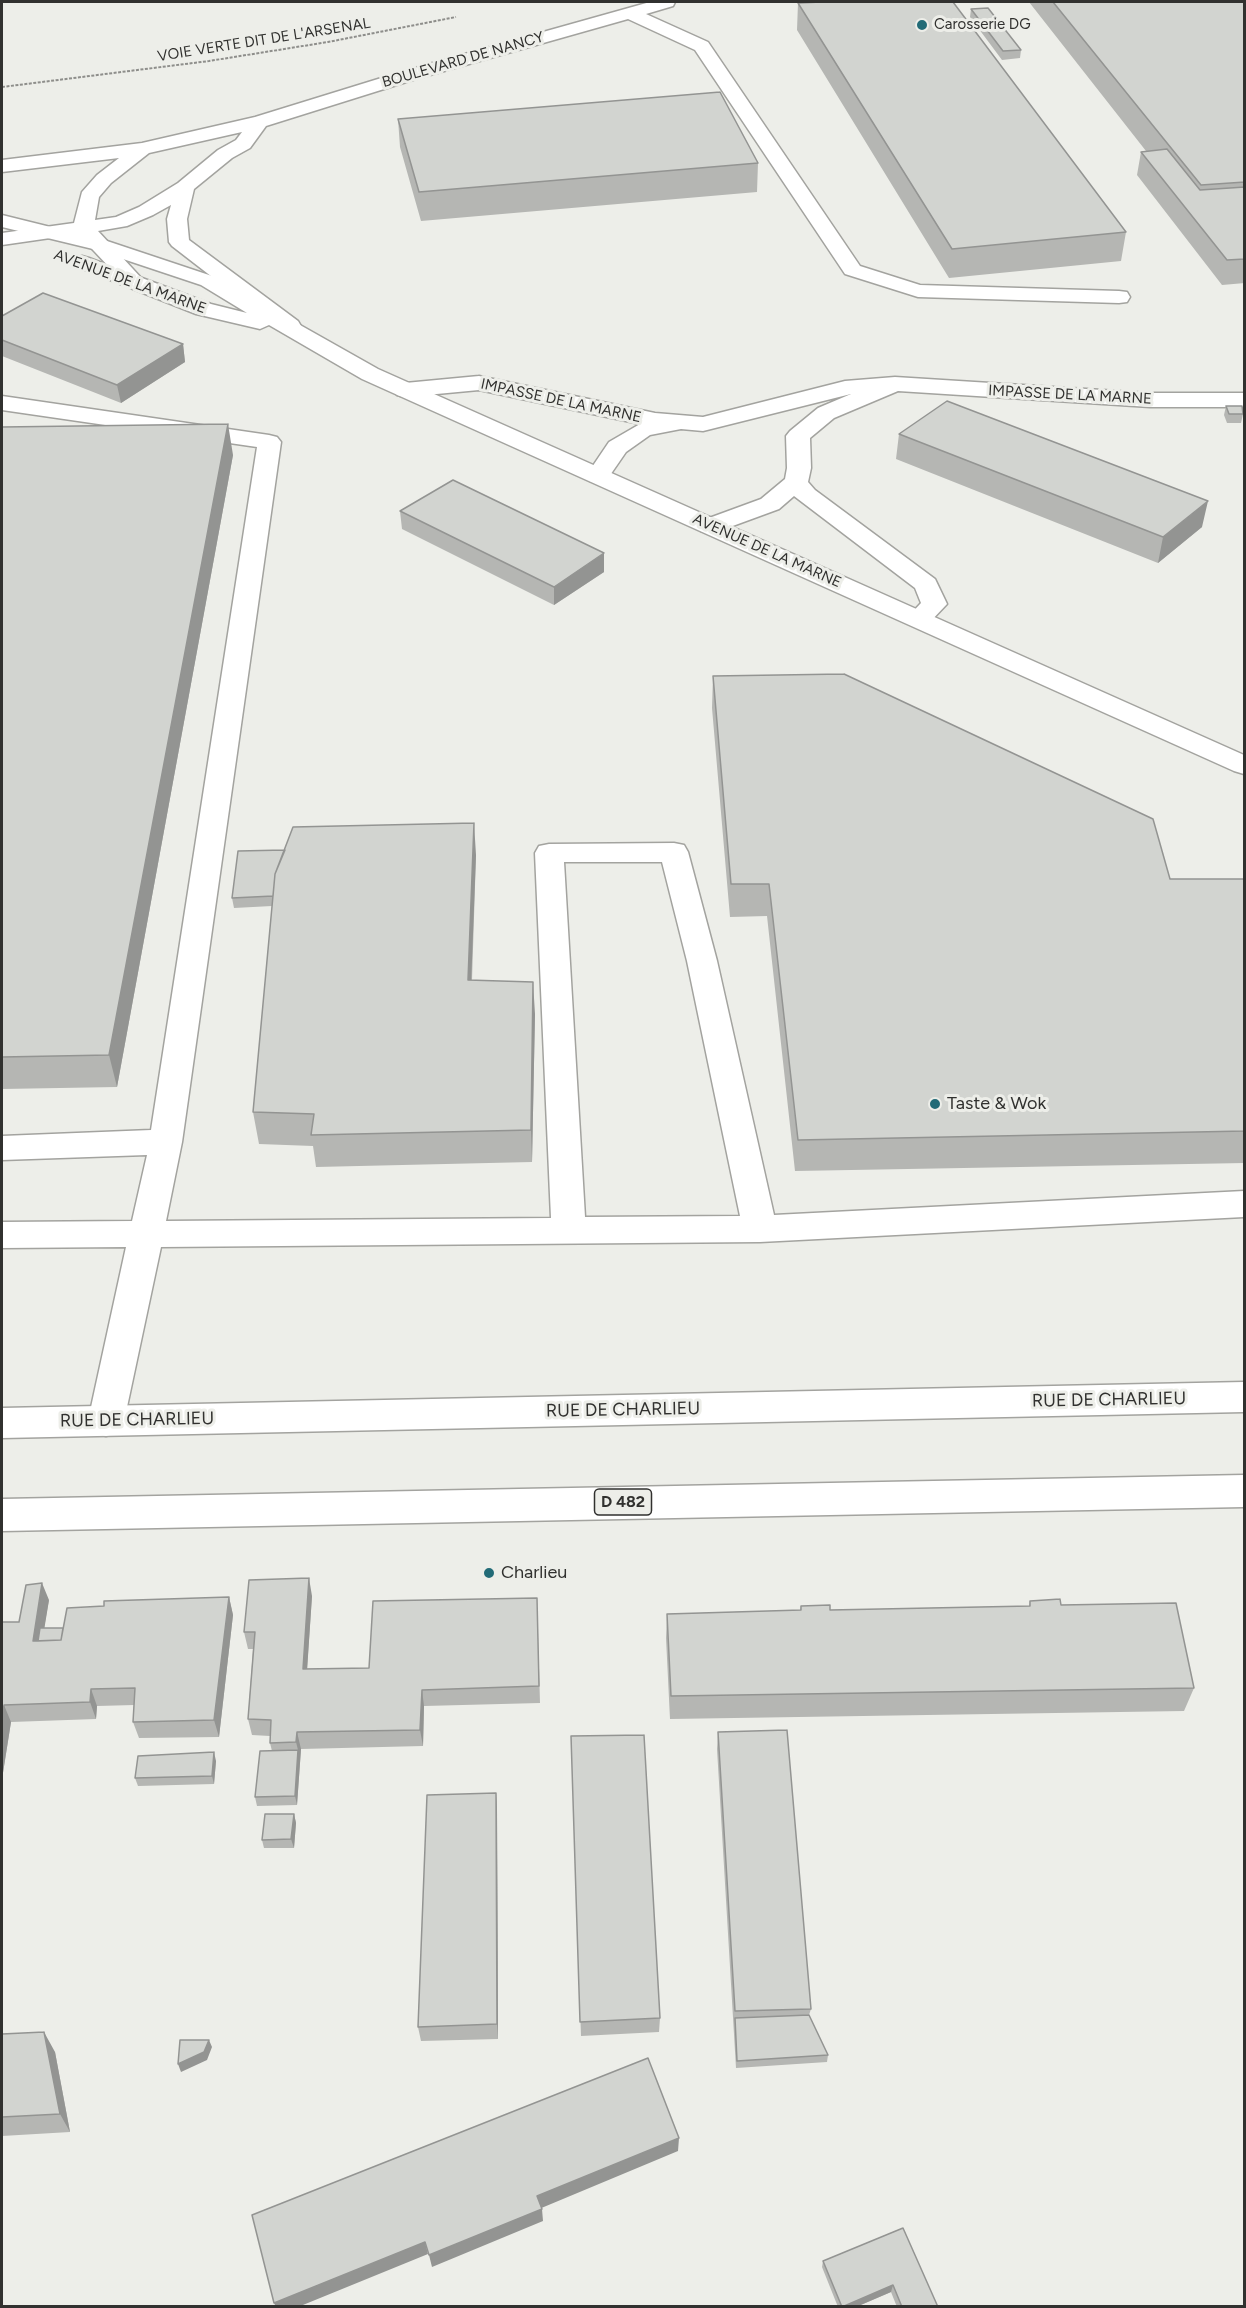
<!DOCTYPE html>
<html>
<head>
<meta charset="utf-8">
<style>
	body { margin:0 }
	#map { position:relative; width:1246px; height:2308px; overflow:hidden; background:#edeee9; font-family:Figtree,sans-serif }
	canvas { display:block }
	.frame { position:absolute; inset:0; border:3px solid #31312f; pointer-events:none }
</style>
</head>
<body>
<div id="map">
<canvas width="1246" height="2308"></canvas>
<div class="frame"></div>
</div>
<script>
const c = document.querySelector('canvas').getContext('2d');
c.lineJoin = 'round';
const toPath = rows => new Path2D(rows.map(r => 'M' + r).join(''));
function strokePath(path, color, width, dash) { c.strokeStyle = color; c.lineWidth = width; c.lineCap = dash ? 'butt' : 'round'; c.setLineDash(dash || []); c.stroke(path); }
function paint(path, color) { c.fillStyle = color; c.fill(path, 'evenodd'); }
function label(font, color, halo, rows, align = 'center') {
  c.font = font + ' Figtree,sans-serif'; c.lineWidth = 6; c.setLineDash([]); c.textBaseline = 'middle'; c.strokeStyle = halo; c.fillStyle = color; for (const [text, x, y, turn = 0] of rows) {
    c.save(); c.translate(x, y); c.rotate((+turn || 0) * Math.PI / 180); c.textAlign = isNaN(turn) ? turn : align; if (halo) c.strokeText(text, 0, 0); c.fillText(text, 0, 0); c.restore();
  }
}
const path = toPath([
	[2,87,209,61,328,42,456,17]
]);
const minor = toPath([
	[650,2,675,2,673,6,646,14,708,42,860,266,920,285,1119,291,1127,292,1130,297,1127,302,1119,303,918,297,845,274,695,50,628,19,416,79,266,126,250,148,232,158,194,189,187,219,189,240,298,321,301,326,298,331,290,333,282,331,172,246,169,242,167,219,171,205,153,215,127,226,98,231,144,281,140,285,133,287,126,285,78,234,2,245,2,233,74,223,82,192,97,175,119,158,2,172,2,160,142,143,255,117,404,71,650,2],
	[242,132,236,140,218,150,178,183,139,207,116,217,95,220,99,197,111,183,149,153,242,132],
	[479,376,655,413,703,417,845,381,895,377,1150,393,1244,393,1244,407,1150,407,898,391,834,418,810,438,811,468,808,482,815,490,935,579,947,604,928,624,919,627,910,624,906,619,921,603,915,588,794,496,779,509,719,531,710,533,701,531,698,526,701,521,761,499,785,479,787,468,786,436,790,431,818,408,851,394,703,431,681,429,650,435,626,452,606,481,598,483,590,481,586,476,609,442,640,424,479,390,405,397,397,395,394,390,397,385,405,383,479,376],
	[2,396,269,435,277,437,281,442,182,1142,166,1221,551,1218,535,853,539,846,549,844,674,843,684,845,688,852,717,961,774,1215,1244,1191,1244,1217,760,1242,161,1247,124,1421,119,1432,106,1436,93,1432,88,1421,126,1247,2,1248,2,1222,132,1221,147,1155,2,1160,2,1136,151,1130,257,447,2,410,2,396],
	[564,862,662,862,687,961,740,1216,585,1217,564,862]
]);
const major = toPath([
	[2,215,107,241,215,277,378,369,1244,755,1244,774,1234,771,362,379,269,325,260,329,196,314,75,266,72,262,75,258,82,256,89,258,211,304,247,313,201,285,93,249,2,227,2,215],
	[1244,1382,1244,1412,2,1438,2,1408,1244,1382],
	[1244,1475,1244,1507,2,1531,2,1499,1244,1475]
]);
const wall = toPath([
	[1029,2,1245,2,1245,283,1222,285,1137,175,1141,152,1146,151],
	[798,3,1126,232,1121,261,949,278,797,30],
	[971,9,1021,50,1020,58,1002,60,970,17],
	[398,119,758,163,757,192,421,221,400,147],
	[2,316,183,344,185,362,121,403,2,356],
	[1226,406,1243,414,1241,423,1227,423,1224,415],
	[2,427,233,455,117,1087,2,1089],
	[899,434,1202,527,1158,563,896,459],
	[400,511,604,572,554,605,402,529],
	[713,676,1170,879,1245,879,1245,1163,795,1171,767,916,730,917,712,708],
	[476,855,472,980,535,1014,532,1162,316,1167,313,1146,259,1144,253,1112,272,906,234,908,232,898],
	[312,1596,307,1669,369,1668,537,1598,540,1703,424,1706,423,1746,301,1749,297,1805,257,1806,255,1797,272,1751,270,1743,270,1736,252,1735,248,1719,253,1649,248,1649,244,1632],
	[229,1597,233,1615,219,1737,139,1738,133,1722,134,1705,97,1706,96,1719,11,1722,2,1779,2,1622,19,1622,49,1600,44,1628,63,1628],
	[1030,1601,1061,1605,1194,1688,1184,1711,670,1719,666,1638,667,1614,800,1610,801,1606,830,1610,1029,1606],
	[718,1732,811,2009,809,2015,828,2055,827,2062,736,2068,717,1749],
	[571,1736,660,2018,659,2032,581,2036],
	[216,1761,214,1784,138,1786,135,1778],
	[496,1793,497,1809,498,2039,421,2041,418,2027],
	[294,1814,296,1823,294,1848,264,1848,262,1840],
	[2,2034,55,2052,70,2132,2,2136],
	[903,2228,938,2307,897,2307,891,2292,856,2307,838,2307,822,2267,823,2261]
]);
const shadedWall = toPath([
	[183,344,185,362,121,403,117,385],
	[228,424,233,455,117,1087,109,1055],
	[1208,501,1202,527,1158,563,1163,537],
	[604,553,604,572,554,605,554,587],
	[474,823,476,855,470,1012,468,980],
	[533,982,535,1014,532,1162,531,1130],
	[309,1578,312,1596,306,1686,303,1669],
	[42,1583,49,1600,41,1649,33,1641],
	[229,1597,233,1615,219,1737,214,1720],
	[91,1689,97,1706,96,1719,90,1702],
	[422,1690,424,1706,423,1746,420,1730],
	[4,1705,11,1722,2,1779,2,1717],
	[297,1732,301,1749,297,1805,295,1796,298,1750,296,1742],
	[214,1752,216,1761,214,1784,212,1776],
	[496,1793,497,1809,498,2039,497,2024],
	[294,1814,296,1823,294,1848,291,1839],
	[44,2032,55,2052,70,2132,60,2114],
	[209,2040,212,2047,207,2060,181,2072,178,2064],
	[679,2138,678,2151,539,2209,537,2196],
	[542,2209,543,2221,432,2267,429,2255],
	[425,2242,428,2254,298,2307,276,2307,274,2303],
	[893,2285,891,2292,856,2307,843,2307]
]);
const building = toPath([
	[822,2,953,2,1126,232,952,249,798,3,822,2],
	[1053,2,1245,2,1245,182,1201,185,1053,2],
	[988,8,1021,50,1003,51,971,9,988,8],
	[720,92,758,163,419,192,398,119,720,92],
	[1167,149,1200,190,1245,187,1245,259,1227,260,1141,152,1167,149],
	[43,293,183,344,117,385,2,340,2,316,43,293],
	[947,401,1208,501,1163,537,899,434,947,401],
	[1226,406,1242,406,1243,414,1229,414,1226,406],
	[228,424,109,1055,2,1057,2,427,228,424],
	[453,480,604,553,554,587,400,511,453,480],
	[844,674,1153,819,1170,879,1245,879,1245,1131,798,1140,769,884,731,884,713,676,844,674],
	[474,823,468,980,533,982,531,1130,311,1135,314,1114,253,1112,275,874,293,827,474,823],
	[285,850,275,874,273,896,232,898,238,851,285,850],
	[309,1578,303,1669,369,1668,373,1601,537,1598,539,1686,422,1690,420,1730,297,1732,296,1742,270,1743,271,1720,248,1719,255,1632,244,1632,249,1580,309,1578],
	[42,1583,33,1641,61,1640,67,1608,104,1606,104,1601,229,1597,214,1720,133,1722,135,1688,91,1689,90,1702,4,1705,2,1717,2,1622,19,1622,26,1585,42,1583],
	[1060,1599,1061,1605,1176,1603,1194,1688,671,1696,667,1614,801,1610,801,1606,830,1605,830,1610,1030,1606,1030,1601,1060,1599],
	[40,1628,63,1628,61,1640,38,1641,40,1628],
	[787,1730,811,2009,735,2011,718,1732,787,1730],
	[644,1735,660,2018,580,2022,571,1736,644,1735],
	[298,1750,295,1796,255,1797,260,1751,298,1750],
	[214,1752,212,1776,135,1778,138,1756,214,1752],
	[496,1793,497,2024,418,2027,427,1795,496,1793],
	[265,1814,294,1814,291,1839,262,1840,265,1814],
	[809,2015,828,2055,737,2061,735,2018,809,2015],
	[44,2032,60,2114,2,2117,2,2034,44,2032],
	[180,2040,209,2040,204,2052,178,2064,180,2040],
	[648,2058,679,2138,537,2196,542,2209,429,2255,425,2242,274,2303,252,2215,648,2058],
	[903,2228,938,2307,902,2307,893,2285,842,2307,823,2261,903,2228]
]);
const markers = [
	[922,25,6,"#226b77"],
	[935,1104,6,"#226b77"],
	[489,1573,6,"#226b77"]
];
const farPoinames = [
	["Carosserie DG",934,25]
];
const farStreetnames = [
	["VOIE VERTE DIT DE L'ARSENAL",264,40,-9],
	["BOULEVARD DE NANCY",463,60,-16],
	["AVENUE DE LA MARNE",130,282,20],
	["IMPASSE DE LA MARNE",1070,395,3],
	["IMPASSE DE LA MARNE",561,401,12],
	["AVENUE DE LA MARNE",767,551,24]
];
const shields = [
	[623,1502,57]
];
const shieldNames = [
	["D 482",623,1502]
];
const poiNames = [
	["Taste & Wok",947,1104],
	["Charlieu",501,1573]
];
const streetNames = [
	["RUE DE CHARLIEU",1109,1400,-1],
	["RUE DE CHARLIEU",623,1410,-1],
	["RUE DE CHARLIEU",137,1420,-1]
];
strokePath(minor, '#a3a39f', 3);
strokePath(major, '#a3a39f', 3);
strokePath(path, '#8e8e8b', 2, [3, 1.5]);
paint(minor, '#fff');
paint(major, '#fff');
paint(wall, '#b5b6b3');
paint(shadedWall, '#939492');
paint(building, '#d2d4d0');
strokePath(building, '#939492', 1.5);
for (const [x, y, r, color] of markers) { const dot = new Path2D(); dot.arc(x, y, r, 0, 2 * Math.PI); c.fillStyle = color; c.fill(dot); strokePath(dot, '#edeee9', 2); }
label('15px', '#31312f', '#edeee9', farPoinames, 'left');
label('15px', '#31312f', '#edeee9', farStreetnames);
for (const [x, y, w] of shields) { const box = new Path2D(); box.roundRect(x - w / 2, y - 13, w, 26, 4.5); c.fillStyle = '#edeee9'; c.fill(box); strokePath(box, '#31312f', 1.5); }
label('bold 16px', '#31312f', null, shieldNames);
label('18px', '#31312f', '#edeee9', poiNames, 'left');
label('18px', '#31312f', '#edeee9', streetNames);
</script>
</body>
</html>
